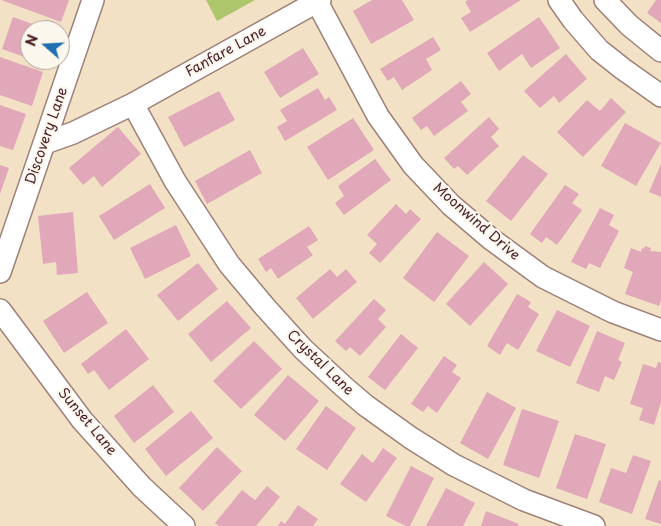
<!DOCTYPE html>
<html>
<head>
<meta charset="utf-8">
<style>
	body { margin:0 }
	#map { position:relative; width:661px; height:526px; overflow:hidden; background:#f2e1c4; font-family:"Playpen Sans",sans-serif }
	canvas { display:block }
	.north { position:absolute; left:20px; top:20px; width:50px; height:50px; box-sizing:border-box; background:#fbf7ec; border:1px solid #b4a19f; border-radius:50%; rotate:289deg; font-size:14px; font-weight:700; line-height:20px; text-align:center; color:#4a1f2b }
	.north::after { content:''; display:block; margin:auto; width:18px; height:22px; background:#1f6fb2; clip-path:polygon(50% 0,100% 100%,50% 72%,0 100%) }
</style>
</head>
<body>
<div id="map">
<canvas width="661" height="526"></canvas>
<div class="north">N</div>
</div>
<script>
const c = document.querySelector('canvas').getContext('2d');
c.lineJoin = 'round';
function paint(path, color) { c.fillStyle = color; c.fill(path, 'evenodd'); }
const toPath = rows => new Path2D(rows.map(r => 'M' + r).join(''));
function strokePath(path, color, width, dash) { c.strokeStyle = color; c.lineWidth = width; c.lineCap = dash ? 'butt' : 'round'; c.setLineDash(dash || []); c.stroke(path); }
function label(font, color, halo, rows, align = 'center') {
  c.font = font + ' "Playpen Sans",sans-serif'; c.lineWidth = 4.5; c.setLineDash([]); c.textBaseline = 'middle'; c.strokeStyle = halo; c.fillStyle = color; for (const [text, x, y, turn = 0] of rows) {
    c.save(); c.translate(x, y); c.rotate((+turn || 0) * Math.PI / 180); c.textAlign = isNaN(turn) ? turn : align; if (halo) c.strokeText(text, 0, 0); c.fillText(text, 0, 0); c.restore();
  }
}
const green = toPath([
	[206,0,255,0,217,21]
]);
const building = toPath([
	[1,0,69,0,61,22],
	[372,0,402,0,414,20,371,44,353,11],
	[468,0,521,0,470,32,461,18,471,12,465,2],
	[656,0,661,0,661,23,647,13],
	[13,17,49,30,30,30,30,59,2,49],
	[539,17,560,48,531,68,522,54,499,71,487,53],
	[433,37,441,50,426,59,432,70,402,90,394,77,388,81,380,69],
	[303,48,319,74,280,98,264,72],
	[566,54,587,79,559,103,554,96,540,108,524,91],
	[0,57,43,72,32,106,0,95],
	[461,81,471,94,461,102,468,111,434,136,427,126,421,130,412,118],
	[318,88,325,100,329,97,337,110,285,141,277,127,287,121,280,110],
	[219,91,235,120,184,147,168,117],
	[611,98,626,112,583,157,557,132,587,100,600,111],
	[0,105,26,114,13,150,0,146],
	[489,117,499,129,491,137,499,146,467,175,458,166,454,169,444,158],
	[353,118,374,150,328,180,307,147],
	[625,123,661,143,636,186,601,166],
	[118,127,141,154,102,187,94,176,83,185,69,168],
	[250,150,262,173,207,204,195,181],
	[523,155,548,174,511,221,486,201],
	[375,159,391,180,344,215,335,203,344,196,338,186],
	[661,164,661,197,649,192],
	[0,165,9,168,0,194],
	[150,184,165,208,114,240,99,216],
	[565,185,579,194,572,203,582,210,557,245,546,237,542,243,530,234],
	[396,204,406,214,410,209,421,219,380,263,369,253,377,244,367,235],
	[600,208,614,215,609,225,619,231,600,268,589,263,586,269,571,262],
	[73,212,78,273,57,275,56,262,43,264,38,216],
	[176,225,191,256,145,279,130,248],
	[309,226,318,240,307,247,313,255,278,279,271,268,266,272,258,259],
	[437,232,469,256,434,302,403,278],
	[645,246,651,248,650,251,661,252,661,300,659,306,625,294,633,272,624,268,631,248,641,252,642,248,644,249],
	[484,262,508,284,470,326,446,304],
	[198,263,218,289,178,321,157,295],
	[330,269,337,277,346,269,357,282,313,319,296,298],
	[87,292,108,323,64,353,43,321],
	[517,294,531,302,528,307,539,314,518,350,507,343,500,355,487,346],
	[374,299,386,310,378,319,386,327,360,356,350,347,346,351,335,341],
	[227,301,251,328,211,362,188,334],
	[557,310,590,326,570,367,536,351],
	[126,329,149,359,109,390,94,370,88,374,81,364],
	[597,331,625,343,618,360,622,362,614,380,605,376,599,392,576,383],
	[401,334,418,348,385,390,368,377],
	[254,341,282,369,241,409,213,381],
	[444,356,457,365,452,372,461,378,437,413,428,406,423,412,411,404],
	[658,362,661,363,661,402,654,425,639,420,643,408,630,404,643,364,656,368],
	[288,375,319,401,285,441,254,415],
	[153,385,174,412,134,443,114,416],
	[487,392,516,408,488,459,460,443],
	[326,406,356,428,327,470,296,449],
	[522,409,559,421,539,478,503,465],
	[191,411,213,438,166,476,145,449],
	[575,434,606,444,587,499,556,488],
	[217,447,242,471,203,511,179,488],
	[383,448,397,458,366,502,340,484,362,454,373,463],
	[633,455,651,461,632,514,599,502,611,468,626,473],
	[411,466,434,478,410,526,406,526,386,516],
	[659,480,661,481,661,524,645,519],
	[267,486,280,497,256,526,219,526,215,523,242,490,255,500],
	[446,488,475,503,463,526,426,526],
	[298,505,318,519,313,526,278,526,281,521,285,524],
	[486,511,519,524,518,526,481,526]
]);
const minor = toPath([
	[316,0,378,116,413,165,451,205,491,239,543,277,613,312,661,330],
	[559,0,573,20,599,50,623,69,661,96],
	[605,0,629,25,661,51],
	[133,104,175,181,229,264,265,307,303,349,344,387,365,405,411,438,454,465,524,500,594,526],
	[45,143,73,133,133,104,320,0],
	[0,272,93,0],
	[0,310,82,420,142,487,184,526]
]);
const streetNames = [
	["Fanfare Lane",226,52,-29],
	["Discovery Lane",47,136,-71],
	["Moonwind Drive",476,222,41],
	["Crystal Lane",320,363,44],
	["Sunset Lane",87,422,50]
];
paint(green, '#adc66c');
paint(building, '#e0a8b9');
strokePath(minor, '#9e8078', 24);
strokePath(minor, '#fff', 21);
label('14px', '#4a1f2b', '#fbf7ec', streetNames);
</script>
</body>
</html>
